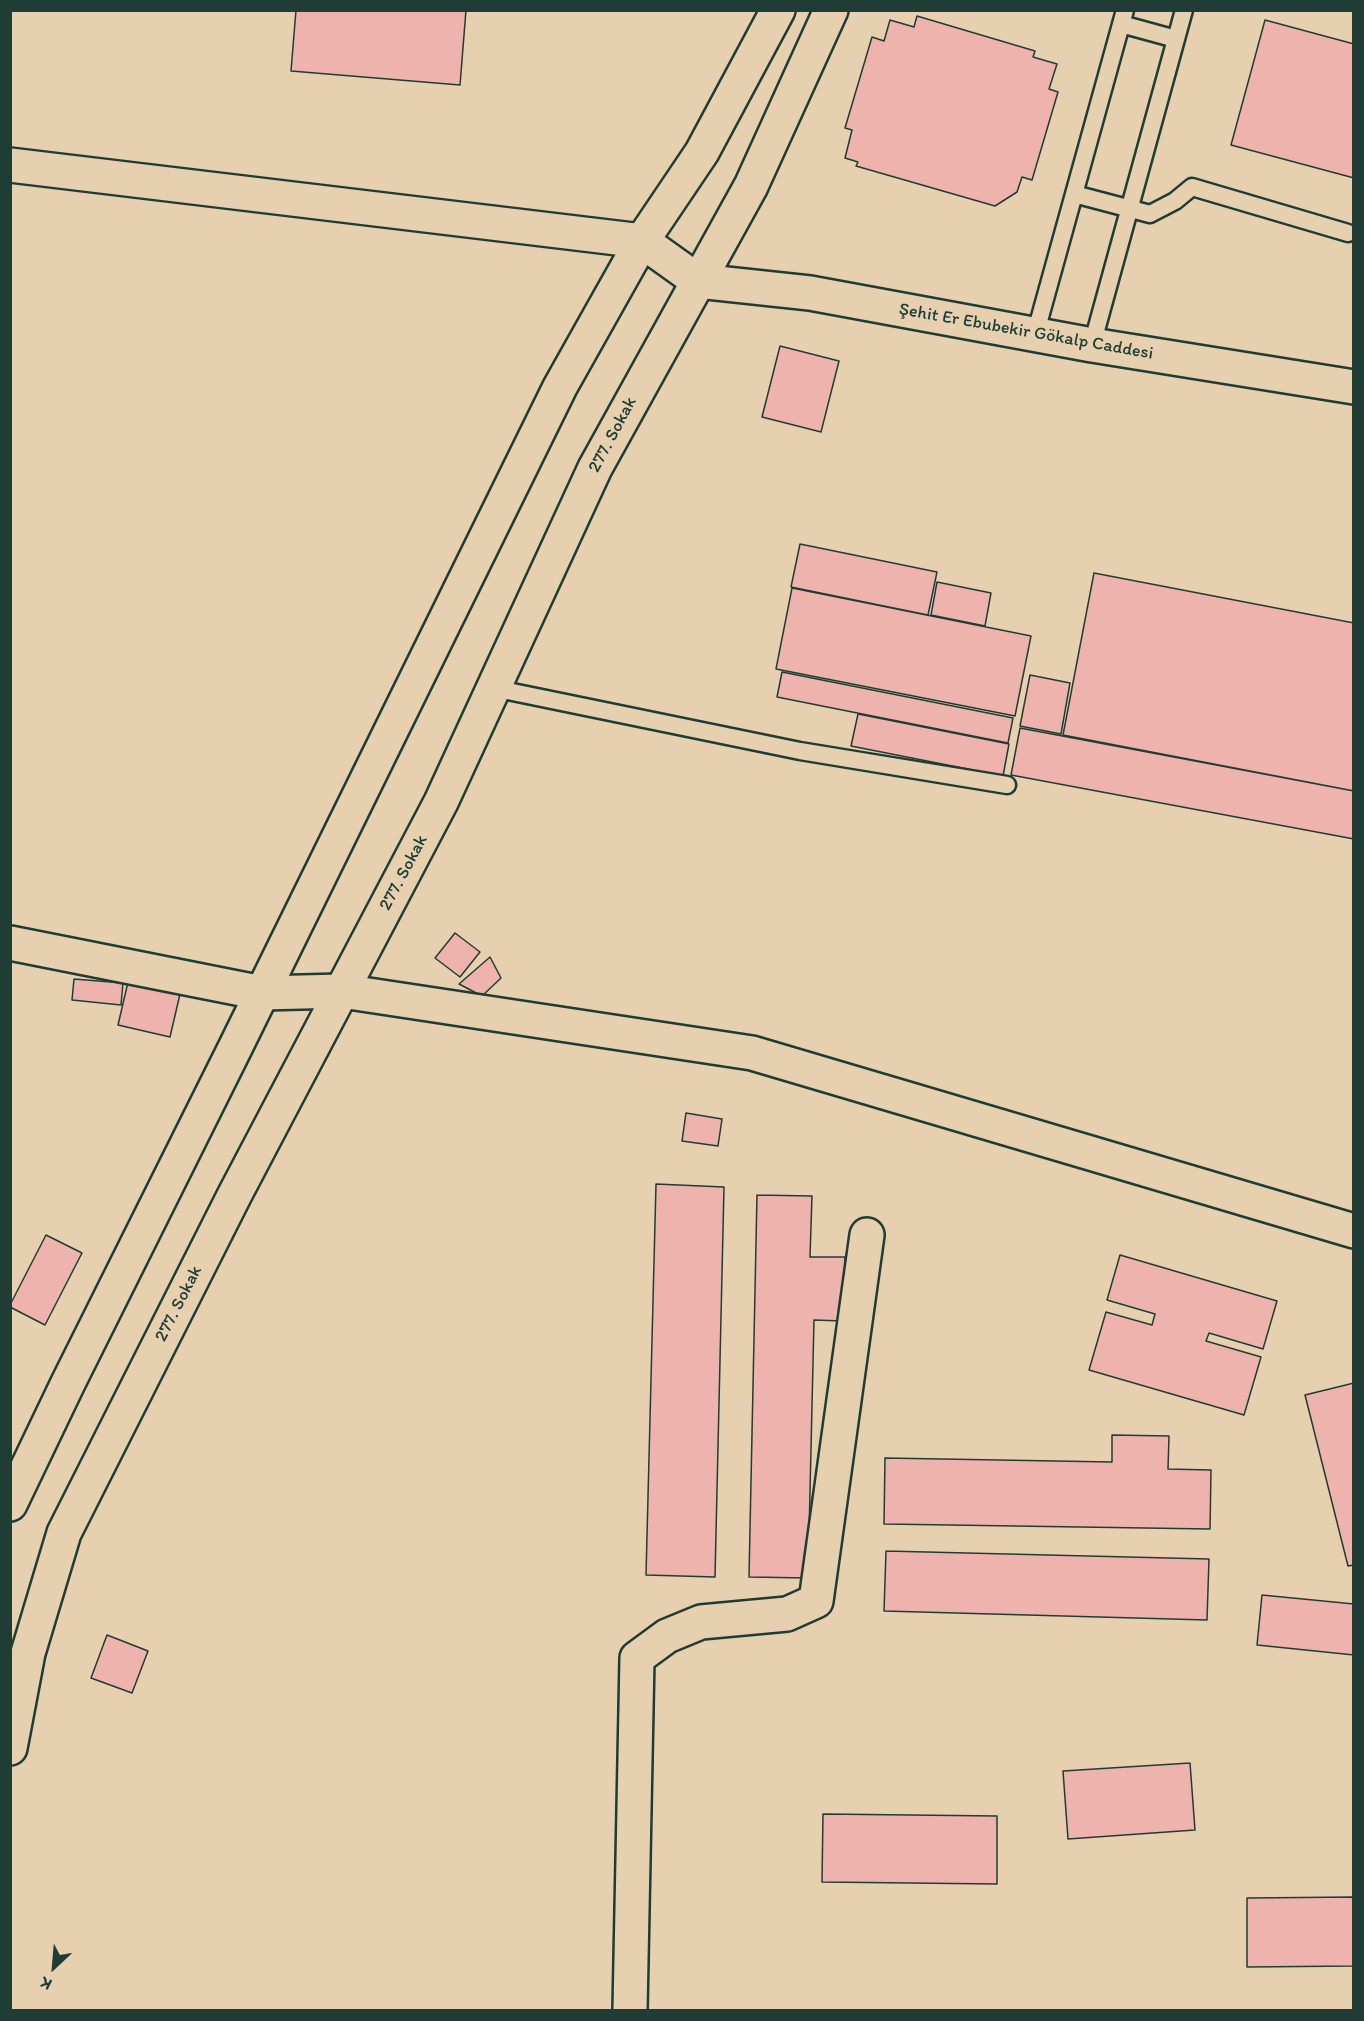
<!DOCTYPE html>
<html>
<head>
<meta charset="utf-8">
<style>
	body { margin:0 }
	#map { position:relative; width:1364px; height:2021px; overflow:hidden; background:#e7d0b0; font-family:Itim,sans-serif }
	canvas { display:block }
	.frame { position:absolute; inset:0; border:12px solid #1f3d34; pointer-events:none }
	.north { position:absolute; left:24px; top:1937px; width:60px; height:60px; -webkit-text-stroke:4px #e7d0b0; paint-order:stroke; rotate:206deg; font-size:16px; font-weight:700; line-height:24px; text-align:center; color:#1f3d34 }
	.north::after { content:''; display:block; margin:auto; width:21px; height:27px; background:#1f3d34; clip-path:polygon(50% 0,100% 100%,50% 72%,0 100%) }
</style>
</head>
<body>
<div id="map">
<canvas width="1364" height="2021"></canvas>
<div class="frame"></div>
<div class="north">K</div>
</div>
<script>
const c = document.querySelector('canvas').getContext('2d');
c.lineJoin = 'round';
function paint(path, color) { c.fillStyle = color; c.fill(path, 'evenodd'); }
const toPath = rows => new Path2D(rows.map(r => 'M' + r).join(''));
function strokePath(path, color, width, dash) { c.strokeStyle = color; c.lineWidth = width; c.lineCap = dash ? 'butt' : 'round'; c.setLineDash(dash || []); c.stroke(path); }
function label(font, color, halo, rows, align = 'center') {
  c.font = font + ' Itim,sans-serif'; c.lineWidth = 5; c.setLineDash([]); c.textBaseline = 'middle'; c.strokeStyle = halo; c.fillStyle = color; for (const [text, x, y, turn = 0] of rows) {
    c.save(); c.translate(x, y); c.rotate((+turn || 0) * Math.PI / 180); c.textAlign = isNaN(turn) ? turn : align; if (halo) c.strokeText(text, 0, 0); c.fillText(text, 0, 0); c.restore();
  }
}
const building = toPath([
	[296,10,466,10,460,85,291,71,296,10],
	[917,16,1035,51,1033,57,1057,64,1049,89,1058,92,1032,180,1022,177,1017,192,995,206,856,166,858,162,845,158,852,130,845,128,872,37,884,41,890,20,914,27,917,16],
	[1265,20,1354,44,1354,178,1231,145,1265,20],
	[780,346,839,361,821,432,762,417,780,346],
	[800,544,937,572,928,615,791,587,800,544],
	[1094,573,1354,623,1354,791,1063,735,1094,573],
	[937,582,991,593,985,626,931,615,937,582],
	[792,588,1031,636,1015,716,776,669,792,588],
	[782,672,1013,718,1008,743,777,697,782,672],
	[1030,675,1070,683,1061,734,1020,726,1030,675],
	[858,714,1009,744,1003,776,851,746,858,714],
	[1020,728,1354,791,1354,839,1011,775,1020,728],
	[455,933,480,952,460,977,435,958,455,933],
	[490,957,501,978,482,996,459,984,490,957],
	[74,979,123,983,121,1005,72,1000,74,979],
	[128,982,180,994,170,1037,118,1025,128,982],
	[686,1113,722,1119,718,1146,682,1141,686,1113],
	[656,1184,724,1187,715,1577,646,1575,656,1184],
	[757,1195,812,1196,810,1257,845,1257,843,1321,814,1320,808,1578,749,1577,757,1195],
	[46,1235,82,1253,45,1325,10,1307,10,1305,46,1235],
	[1120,1255,1277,1301,1263,1349,1209,1333,1206,1341,1261,1357,1244,1415,1089,1370,1106,1312,1152,1325,1155,1314,1107,1300,1120,1255],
	[1354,1383,1354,1565,1348,1566,1305,1395,1354,1383],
	[1112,1435,1169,1436,1168,1469,1211,1470,1210,1529,884,1524,885,1458,1112,1462,1112,1435],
	[886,1551,1209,1559,1207,1620,884,1611,886,1551],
	[1262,1595,1354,1604,1354,1655,1257,1645,1262,1595],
	[107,1635,148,1651,132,1693,91,1678,107,1635],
	[1190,1763,1195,1830,1068,1839,1063,1771,1190,1763],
	[823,1814,997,1816,997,1884,822,1882,823,1814],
	[1354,1897,1354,1966,1247,1967,1247,1898,1354,1897]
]);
const lane = toPath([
	[1121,24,1176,39],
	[1074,194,1150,214,1175,201,1192,187,1348,233],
	[1035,335,1125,10],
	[1092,345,1184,10],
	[493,688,800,751,1007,785]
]);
const street = toPath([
	[10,165,642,241,698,281,810,293,1092,345,1354,387],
	[10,943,262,993,342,991,752,1053,1354,1231],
	[630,2010,637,1658,667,1636,701,1622,787,1614,816,1601,867,1235]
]);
const secondary = toPath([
	[10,1504,68,1383,235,1048,560,387,642,241,702,152,778,10],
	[10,1748,28,1653,64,1533,234,1196,441,802,595,468,751,186,831,10]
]);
const streetNames = [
	["Şehit Er Ebubekir Gökalp Caddesi",1026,332,10],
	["277. Sokak",613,435,-62],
	["277. Sokak",404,873,-62],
	["277. Sokak",179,1304,-63]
];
paint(building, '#eeb3ac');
strokePath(building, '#1f3d34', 1.5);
strokePath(lane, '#1f3d34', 21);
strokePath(street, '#1f3d34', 38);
strokePath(secondary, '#1f3d34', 38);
strokePath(lane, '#e7d0b0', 16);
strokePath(street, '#e7d0b0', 33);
strokePath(secondary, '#e7d0b0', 33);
label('18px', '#1f3d34', '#e7d0b0', streetNames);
</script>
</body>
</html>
